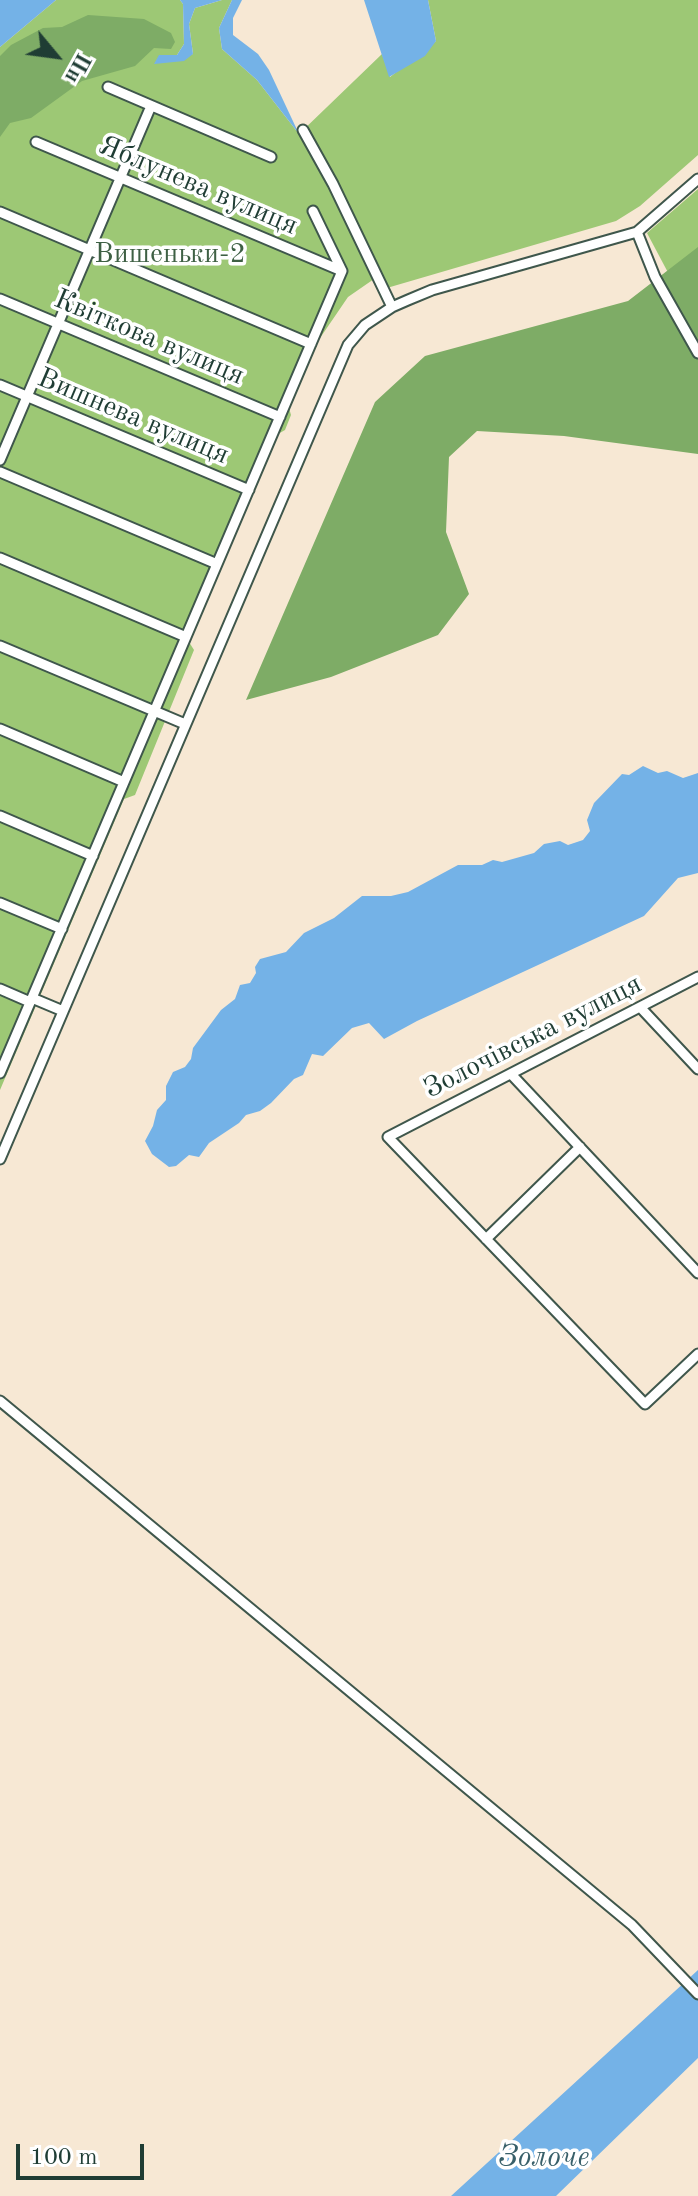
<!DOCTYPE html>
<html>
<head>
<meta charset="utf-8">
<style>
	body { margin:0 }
	#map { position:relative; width:698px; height:2196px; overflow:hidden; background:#f7e8d4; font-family:"Old Standard TT",serif }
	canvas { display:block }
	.north { position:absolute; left:16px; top:16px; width:80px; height:80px; -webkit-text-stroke:6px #fff; paint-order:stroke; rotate:119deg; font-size:22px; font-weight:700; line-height:32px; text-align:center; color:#1f3d34 }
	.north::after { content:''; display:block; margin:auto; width:28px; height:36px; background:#1f3d34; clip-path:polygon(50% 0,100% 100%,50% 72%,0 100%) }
	.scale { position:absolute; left:16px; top:2144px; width:128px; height:36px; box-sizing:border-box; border:4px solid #1f3d34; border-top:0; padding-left:10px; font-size:24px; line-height:28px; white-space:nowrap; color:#1f3d34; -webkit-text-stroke:6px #fff; paint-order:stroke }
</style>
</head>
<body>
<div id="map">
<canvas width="698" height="2196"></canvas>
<div class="north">Пн</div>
<div class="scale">100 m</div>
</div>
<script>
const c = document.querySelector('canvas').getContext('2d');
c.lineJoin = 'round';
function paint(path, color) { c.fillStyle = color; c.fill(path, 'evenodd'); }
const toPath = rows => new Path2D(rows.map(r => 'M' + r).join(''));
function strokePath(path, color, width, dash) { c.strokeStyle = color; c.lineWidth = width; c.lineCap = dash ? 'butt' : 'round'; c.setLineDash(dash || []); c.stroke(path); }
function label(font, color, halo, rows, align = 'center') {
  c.font = font + ' "Old Standard TT",serif'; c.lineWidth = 7; c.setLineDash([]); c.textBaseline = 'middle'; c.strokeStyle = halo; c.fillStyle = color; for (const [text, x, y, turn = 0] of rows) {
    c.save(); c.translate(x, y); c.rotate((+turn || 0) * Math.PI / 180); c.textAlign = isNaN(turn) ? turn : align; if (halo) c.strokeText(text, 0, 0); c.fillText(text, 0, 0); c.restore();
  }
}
const green = toPath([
	[56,0,180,0,183,4,184,44,177,55,155,63,193,54,189,24,195,8,222,0,232,0,219,28,222,49,257,80,299,134,382,54,390,77,436,41,428,0,698,0,698,155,640,206,616,221,380,290,374,279,348,297,318,341,289,408,291,415,285,430,278,434,189,642,194,650,135,795,124,799,0,1090,0,47],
	[698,189,698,329,647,233]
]);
const forest = toPath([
	[88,15,144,19,171,33,175,42,171,49,154,48,135,66,82,81,31,118,10,123,0,137,0,56,11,45,43,28,62,27],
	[698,247,698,454,564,436,477,431,449,457,446,532,469,594,438,635,331,677,246,700,375,402,425,356,628,301]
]);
const water = toPath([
	[0,0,56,0,0,47],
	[180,0,222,0,195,8,189,24,193,54,184,61,154,64,159,55,177,55,184,44,183,4],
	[232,0,242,0,233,18,233,35,258,54,269,70,299,134,257,80,222,49,219,28],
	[364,0,428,0,436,41,425,56,389,77],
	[643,766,658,773,667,771,683,778,698,773,698,873,678,878,644,916,417,1021,384,1039,369,1023,352,1028,323,1056,312,1054,303,1075,294,1079,271,1103,260,1111,246,1115,239,1123,209,1143,199,1157,189,1155,176,1166,169,1167,152,1154,145,1141,153,1126,157,1110,166,1100,166,1086,173,1072,185,1067,191,1059,193,1048,221,1010,235,999,240,985,250,983,256,973,255,967,260,959,286,952,304,933,334,918,362,896,391,896,408,892,458,865,482,865,493,860,502,862,534,853,544,844,560,841,568,845,583,840,590,831,587,820,594,803,622,774,629,775],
	[698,1970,698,2058,556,2196,451,2196]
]);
const minor = toPath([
	[108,87,271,157],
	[303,130,333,184,392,307],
	[36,142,342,271],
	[313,211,342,271],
	[0,212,311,344],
	[637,232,655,277,698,353],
	[0,299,280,417],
	[0,385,249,490],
	[0,460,151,106],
	[0,472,217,564],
	[0,558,186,637],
	[0,646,185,724],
	[0,729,124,782],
	[0,816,93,856],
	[0,903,62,929],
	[698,977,388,1137,645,1404,698,1354],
	[0,989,30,1002],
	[32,998,63,1011],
	[640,1007,698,1069],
	[0,1073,342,271],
	[511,1074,698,1273],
	[0,1159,348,345,365,325,392,307,408,300,432,290,637,232,698,179],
	[486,1239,580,1147],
	[0,1401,632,1925,698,1994]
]);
const streetNames = [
	["Яблунева вулиця",198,186,23],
	["Квіткова вулиця",149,338,23],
	["Вишнева вулиця",133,417,23],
	["Золочівська вулиця",533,1037,-27]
];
const parkNames = [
	["Вишеньки-2",170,255]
];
const waterNames = [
	["Золоче",544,2158]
];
paint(green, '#9dc875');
paint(forest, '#7eac66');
paint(water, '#74b2e7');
strokePath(minor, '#3f574c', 13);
strokePath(minor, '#fff', 9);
label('28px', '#1f3d34', '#fff', streetNames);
label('28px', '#3e6044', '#fff', parkNames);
label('italic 30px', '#39606a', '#fff', waterNames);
</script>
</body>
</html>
